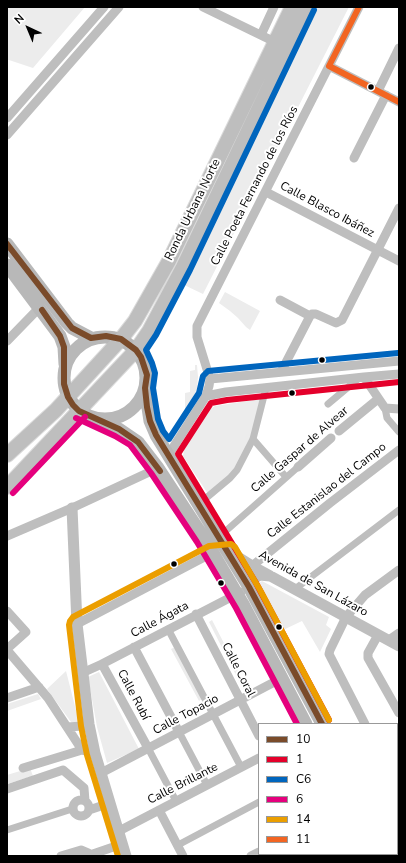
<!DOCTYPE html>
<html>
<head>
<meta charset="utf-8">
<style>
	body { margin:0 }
	#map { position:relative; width:406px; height:863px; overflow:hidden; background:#fff; font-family:"Nunito Sans",sans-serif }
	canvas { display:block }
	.frame { position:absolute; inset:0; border:8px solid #000; pointer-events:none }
	.legend { position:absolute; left:258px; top:723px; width:140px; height:132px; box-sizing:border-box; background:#fff; border:1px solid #999; margin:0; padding:5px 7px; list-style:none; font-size:12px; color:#000 }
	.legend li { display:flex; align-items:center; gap:8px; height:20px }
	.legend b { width:20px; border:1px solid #999 }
	.north { position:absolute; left:8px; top:8px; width:40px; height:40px; -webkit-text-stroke:3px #fff; paint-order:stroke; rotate:316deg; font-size:11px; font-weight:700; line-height:16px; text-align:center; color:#000 }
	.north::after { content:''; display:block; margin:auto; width:14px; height:18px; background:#000; clip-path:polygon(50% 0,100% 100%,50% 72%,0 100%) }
</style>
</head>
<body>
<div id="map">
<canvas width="406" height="863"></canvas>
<div class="frame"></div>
<ul class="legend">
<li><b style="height:5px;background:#7a4b2a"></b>10</li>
<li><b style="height:5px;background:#e4002b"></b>1</li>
<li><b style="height:5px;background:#0065bd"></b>C6</li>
<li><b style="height:5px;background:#e5007d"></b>6</li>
<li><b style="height:5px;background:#eb9e00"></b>14</li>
<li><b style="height:5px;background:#f26522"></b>11</li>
</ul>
<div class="north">N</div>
</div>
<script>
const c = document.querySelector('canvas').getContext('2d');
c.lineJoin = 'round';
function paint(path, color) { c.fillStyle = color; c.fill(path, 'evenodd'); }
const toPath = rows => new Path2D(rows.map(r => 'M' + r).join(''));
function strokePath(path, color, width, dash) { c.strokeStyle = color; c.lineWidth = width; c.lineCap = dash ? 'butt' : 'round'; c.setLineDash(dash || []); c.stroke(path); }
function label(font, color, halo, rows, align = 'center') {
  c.font = font + ' "Nunito Sans",sans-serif'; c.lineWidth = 4; c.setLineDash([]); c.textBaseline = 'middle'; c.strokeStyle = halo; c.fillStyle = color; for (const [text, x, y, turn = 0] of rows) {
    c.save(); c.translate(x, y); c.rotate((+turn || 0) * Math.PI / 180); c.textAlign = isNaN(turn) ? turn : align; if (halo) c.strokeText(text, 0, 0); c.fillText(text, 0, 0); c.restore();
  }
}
const green = toPath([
	[7,7,85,7,33,68,9,60,7,60],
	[315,7,349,7,203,294,180,283],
	[225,292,260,311,250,330,246,327,238,318,230,311,219,303],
	[195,365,197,365,198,377,197,388,194,396,185,410,185,393,190,392,190,371,195,370],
	[260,399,251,438,236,469,208,494,183,456,184,450,200,421,205,412,215,406],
	[262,581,329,617,326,625,331,629,320,652,302,621,281,631,257,588,258,584],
	[212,620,244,682,240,683,209,622],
	[175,647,203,698,199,701,171,649],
	[66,671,79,722,71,722,47,689],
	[99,672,139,749,107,763,97,727,88,677],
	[38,694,41,699,7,711,7,704],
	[30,768,33,776,7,784,7,775]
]);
const pedestrian = toPath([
	[328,404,359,378],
	[385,408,387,418,399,432],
	[253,439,286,477],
	[199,504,230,478,237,470,253,439,266,388],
	[219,537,298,467],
	[295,589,399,510],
	[168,629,241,767],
	[179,732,207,785],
	[148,748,176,801],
	[7,830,69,810],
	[178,845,259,802],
	[359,856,363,854]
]);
const minor = toPath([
	[203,7,275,42],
	[261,35,274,7],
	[329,66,399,102],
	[378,91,399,48],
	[7,118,104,7],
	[7,135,119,7],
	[354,158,386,95],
	[266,192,399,261],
	[280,300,310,316,281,372],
	[310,316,312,314,316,314,336,323,342,320,399,208],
	[7,341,40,307],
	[364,377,385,408,399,409],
	[210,379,399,361],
	[206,396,226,392,364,377,399,374],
	[339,431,378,399],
	[169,454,206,396,209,386,210,379,197,337,197,326,359,7],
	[298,467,331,438],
	[7,536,72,508,158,468],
	[252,566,330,503,399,450],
	[7,611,26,632,7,649],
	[196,614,259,736],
	[77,624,212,553],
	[378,635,368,653,368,658,399,713],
	[389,640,399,633],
	[134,647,179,732],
	[7,650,48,698,82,750,95,753],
	[102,664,148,748],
	[82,673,102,664,241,592],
	[7,698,39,687],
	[365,724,329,654,330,650,346,617,365,595,399,570],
	[67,727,83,726,89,724],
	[397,732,399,731],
	[23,768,82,750],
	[101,773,282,678],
	[397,784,399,783],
	[7,789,63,770,84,788,85,801],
	'73 808a8 8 0 1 1 16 0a8 8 0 1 1-16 0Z',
	[89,810,110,803],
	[159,810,183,856],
	[119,831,259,758],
	[61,856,81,850,88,853,89,855],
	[87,856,122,844],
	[251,856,259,852]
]);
const tertiary = toPath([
	[72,508,77,624,89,724,95,753,126,856],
	[226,551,228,551,252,566,399,646],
	[249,587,253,579,256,577,260,575,270,576]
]);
const secondary = toPath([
	[7,244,67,323,72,328,91,338],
	[7,265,60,336,64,347,65,364],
	'64 378a41 41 0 1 1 82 0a41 41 0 1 1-82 0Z',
	[145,388,150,421,156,435,249,587,322,724],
	[98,419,119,429,138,442,158,468,204,538,243,604,306,724],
	[375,854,376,856],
	[390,854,391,856]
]);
const primary = toPath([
	[7,455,56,410,121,339,135,321,169,261,292,7],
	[7,487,136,350,149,331,183,267,307,7]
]);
const bus1 = toPath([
	[7,244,72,328,91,338,106,336,121,339,136,350,141,357,147,375,145,388,147,407,150,421,156,435,249,587,322,724],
	[42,310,60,336,64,347,64,384,68,397,73,405,79,411,119,429,138,442,160,471]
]);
const bus2 = toPath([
	[329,720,256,583,178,454,211,403,227,400,399,382]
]);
const bus3 = toPath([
	[314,10,190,270,156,335,146,350,152,363,155,373,153,388,158,419,163,431,169,439,199,393,203,376,208,371,398,353]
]);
const bus4 = toPath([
	[76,418,115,436,130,445,151,473,197,542,236,608,297,724],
	[13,493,85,417]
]);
const bus5 = toPath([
	[118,856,87,755,81,726,69,625,70,621,73,617,209,546,231,544,235,547,260,590,329,720]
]);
const bus6 = toPath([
	[359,7,329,66,399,102]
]);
const markers = [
	[371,87,3.5,"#000"],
	[322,360,3.5,"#000"],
	[292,393,3.5,"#000"],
	[174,564,3.5,"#000"],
	[221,583,3.5,"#000"],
	[279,627,3.5,"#000"]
];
const streetNames = [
	["Calle Poeta Fernando de los Ríos",255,186,-63],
	["Ronda Urbana Norte",193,210,-64],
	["Calle Blasco Ibáñez",327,210,28],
	["Calle Gaspar de Alvear",300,450,-41],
	["Calle Estanislao del Campo",327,491,-38],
	["Avenida de San Lázaro",313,584,29],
	["Calle Ágata",160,620,-28],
	["Calle Coral",238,670,63],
	["Calle Rubí",133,695,62],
	["Calle Topacio",186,715,-28],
	["Calle Brillante",183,784,-27]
];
paint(green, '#ececec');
strokePath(primary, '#dbdbdb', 16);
strokePath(pedestrian, '#bebebe', 7);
strokePath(minor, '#bebebe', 9);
strokePath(tertiary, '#bebebe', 11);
strokePath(secondary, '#b8b8b8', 13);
strokePath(primary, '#bebebe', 14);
strokePath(bus1, '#7a4b2a', 6);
strokePath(bus2, '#e4002b', 6);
strokePath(bus3, '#0065bd', 6);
strokePath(bus4, '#e5007d', 6);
strokePath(bus5, '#eb9e00', 6);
strokePath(bus6, '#f26522', 6);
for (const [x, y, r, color] of markers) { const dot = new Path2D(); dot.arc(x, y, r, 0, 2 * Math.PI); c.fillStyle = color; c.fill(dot); strokePath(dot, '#fff', 1.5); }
label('12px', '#000', '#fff', streetNames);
</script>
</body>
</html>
